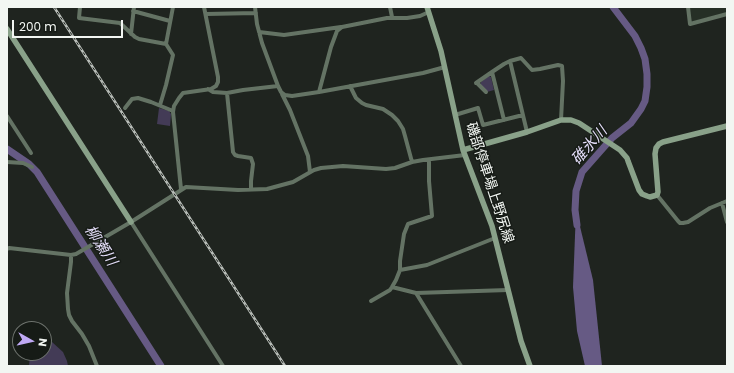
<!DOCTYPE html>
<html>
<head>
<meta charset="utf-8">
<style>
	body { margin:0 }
	#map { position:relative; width:734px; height:373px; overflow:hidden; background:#1f241f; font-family:Poppins,sans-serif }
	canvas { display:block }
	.frame { position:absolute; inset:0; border:8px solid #f2f6f2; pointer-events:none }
	.north { position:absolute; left:12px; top:321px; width:40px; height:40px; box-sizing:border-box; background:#161b16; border:1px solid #6e736e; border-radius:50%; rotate:98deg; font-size:11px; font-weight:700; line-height:16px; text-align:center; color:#f2f6f2 }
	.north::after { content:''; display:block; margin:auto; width:14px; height:18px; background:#bfa9f4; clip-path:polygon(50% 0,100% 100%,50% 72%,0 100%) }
	.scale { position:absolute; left:12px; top:20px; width:111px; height:18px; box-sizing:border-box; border:2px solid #f2f6f2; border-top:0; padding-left:5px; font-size:12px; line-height:14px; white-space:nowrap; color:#f2f6f2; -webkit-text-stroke:3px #161b16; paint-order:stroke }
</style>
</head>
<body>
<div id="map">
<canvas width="734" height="373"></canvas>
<div class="frame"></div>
<div class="north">N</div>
<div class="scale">200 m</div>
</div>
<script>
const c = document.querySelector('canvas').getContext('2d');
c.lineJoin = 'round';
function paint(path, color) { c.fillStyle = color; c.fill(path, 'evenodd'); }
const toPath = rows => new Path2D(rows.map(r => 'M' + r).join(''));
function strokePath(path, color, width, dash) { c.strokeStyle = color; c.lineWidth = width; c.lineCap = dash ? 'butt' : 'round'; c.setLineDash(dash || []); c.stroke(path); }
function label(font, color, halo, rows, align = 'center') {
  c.font = font + ' Poppins,"Noto Sans JP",sans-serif'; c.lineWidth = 3; c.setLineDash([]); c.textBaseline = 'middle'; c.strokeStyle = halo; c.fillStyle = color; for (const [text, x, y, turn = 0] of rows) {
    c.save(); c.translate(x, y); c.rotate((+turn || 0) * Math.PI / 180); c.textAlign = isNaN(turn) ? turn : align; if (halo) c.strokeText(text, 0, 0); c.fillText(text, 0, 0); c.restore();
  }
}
const built = toPath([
	[688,7,727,7,727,12,691,22]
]);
const green = toPath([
	[489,76,491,77,494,90,487,92,480,85,481,82],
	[159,108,169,111,171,114,170,126,157,124],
	[44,340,52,342,63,352,67,361,68,366,29,366,30,353,44,353]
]);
const water = toPath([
	[576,210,593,280,602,366,585,366,577,331,573,287]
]);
const river = toPath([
	[7,149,29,164,37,172,161,366],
	[577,225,575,210,576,191,582,172,612,138,631,123,641,109,645,101,647,87,647,74,645,59,641,48,635,36,613,7]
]);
const street = toPath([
	[80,7,79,18,120,23,135,37,139,39,166,44,173,7],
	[255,7,257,24,262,43,278,86,281,92,285,95,292,96,319,92,423,73,445,67],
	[390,7,392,17],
	[688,7,690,24,727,14],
	[133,11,170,21],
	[206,14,256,13],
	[259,32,284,35,341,27],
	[131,34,134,7],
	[510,61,527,132],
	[492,72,504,120],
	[476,83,492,72,504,64,510,61,521,58,532,70,540,69,558,65,562,66,563,81,561,120],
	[477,83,486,92],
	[350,86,356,98,362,103,366,105,383,109,392,115,398,121,403,129,405,136,412,162],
	[208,89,213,92,227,93,243,90,278,86],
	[319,92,331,47,337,31,342,27,387,18,407,18,420,16,429,12],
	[227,93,233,152,235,155,238,156,251,158,253,164,251,181,251,189],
	[282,94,290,110,308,156,310,172],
	[160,105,166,85,173,55,166,44],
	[125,108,132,99,138,98,151,102,173,111],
	[455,115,478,108,483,125,523,115],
	[7,116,31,153],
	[7,162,23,163,32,167],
	[181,189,173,112,174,106,179,98,183,93,211,89,216,86,218,82,218,77,204,7],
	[657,195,678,221,680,223,683,223,688,222,710,208,727,201],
	[722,203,727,222],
	[131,222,223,366],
	[7,249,9,248,71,255,76,254,131,222,186,187,238,190,267,189,293,182,314,170,321,168,343,166,386,169,395,168,412,162,423,160,465,155],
	[71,255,71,262,67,293,68,309,69,315,72,321,82,334,89,346,97,366],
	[400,270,427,265,495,238],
	[392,287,416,293,508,290],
	[416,293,461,366],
	[371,301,390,290,392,287,396,280,400,270,400,261,404,234,408,224,432,216,429,181,429,160]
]);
const secondary = toPath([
	[427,7,441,51,463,150,492,226,521,341,530,366],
	[7,29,131,222],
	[463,150,527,132,561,120,571,120,579,123,620,150,627,158,628,161,639,190,642,194,647,196,650,197,657,195,658,192,655,154,656,148,659,144,663,142,727,126]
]);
const rail = toPath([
	[54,7,285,366]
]);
const streetNames = [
	["磯部停車場上野尻線",489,183,72]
];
const waterNames = [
	["碓氷川",590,146,-49],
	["柳瀬川",100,246,57]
];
paint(built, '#262f26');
paint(green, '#433b56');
paint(water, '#665a84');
strokePath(river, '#665a84', 7);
strokePath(street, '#647364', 4);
strokePath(secondary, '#89a189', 5.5);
strokePath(rail, '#b9beb9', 2.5);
strokePath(rail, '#161b16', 1, [3]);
label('14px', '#f2f6f2', '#161b16', streetNames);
label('italic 15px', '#e4ddf9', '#161b16', waterNames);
</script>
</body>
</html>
